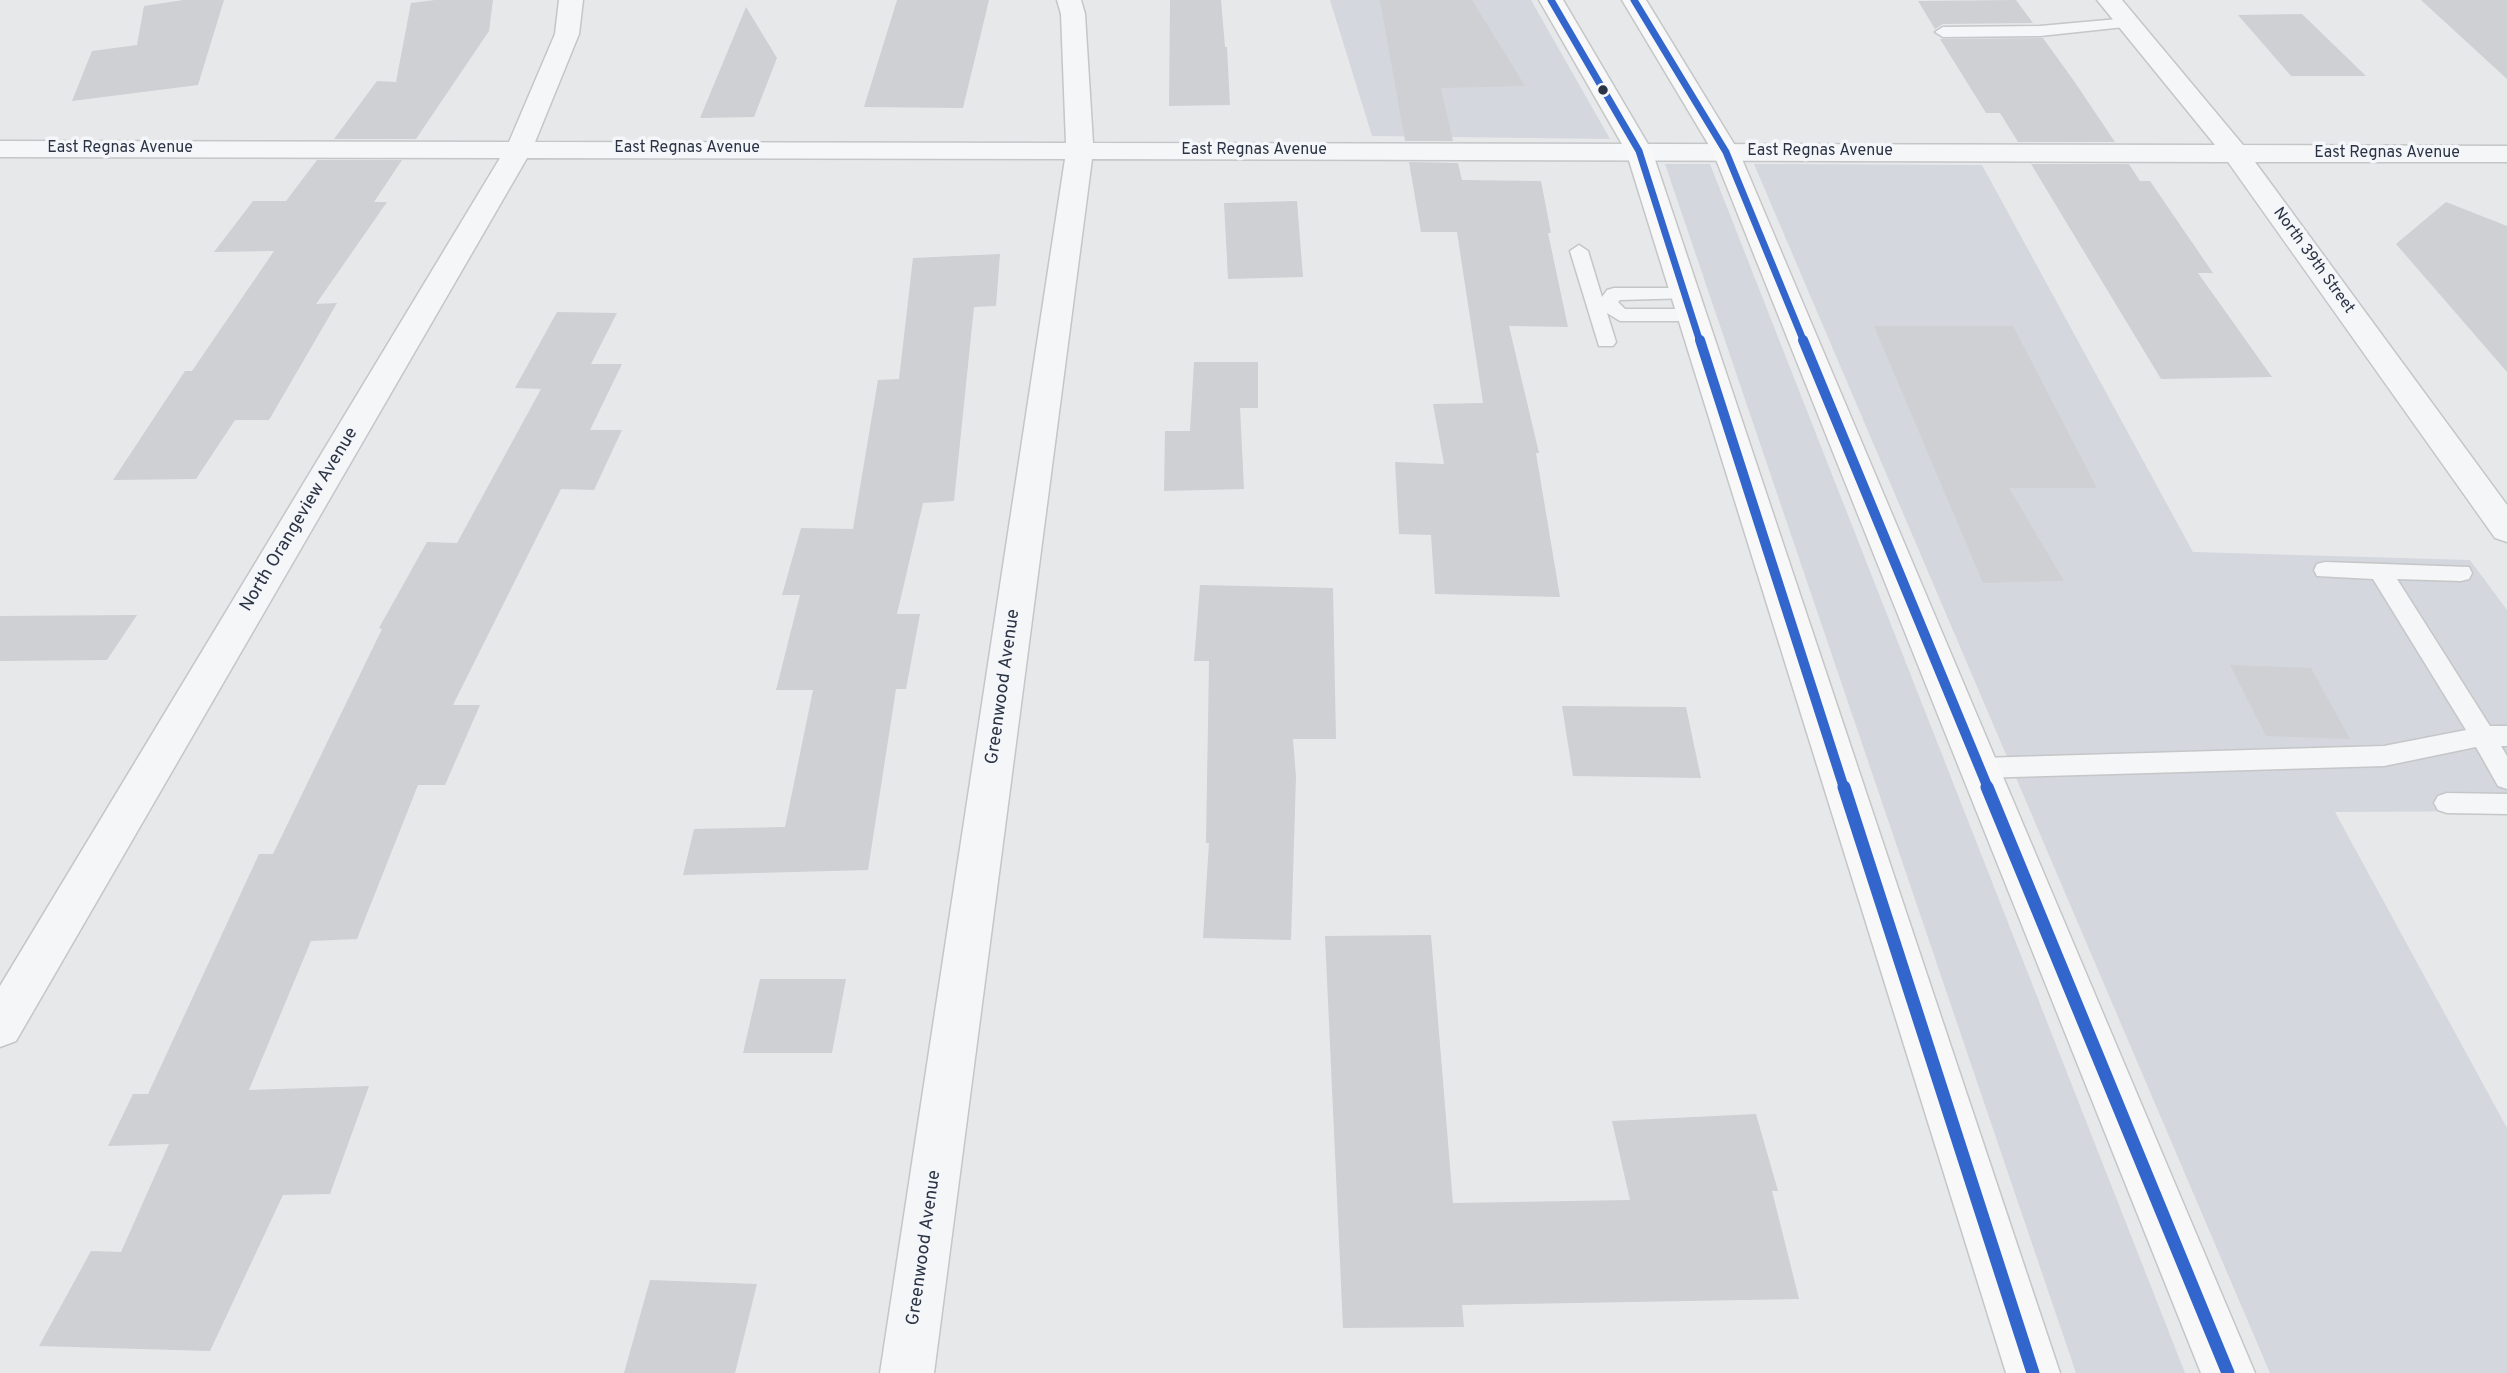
<!DOCTYPE html>
<html>
<head>
<meta charset="utf-8">
<style>
	body { margin:0 }
	canvas { display:block; background:#e6e8ea }
</style>
</head>
<body>
<canvas width="2507" height="1373"></canvas>
<script>
const c = document.querySelector('canvas').getContext('2d');
c.lineJoin = 'round';
function paint(path, color) { c.fillStyle = color; c.fill(path, 'evenodd'); }
const toPath = rows => new Path2D(rows.map(r => 'M' + r).join(''));
function strokePath(path, color, width, dash) { c.strokeStyle = color; c.lineWidth = width; c.lineCap = dash ? 'butt' : 'round'; c.setLineDash(dash || []); c.stroke(path); }
function label(font, color, halo, rows, align = 'center') {
  c.font = font + ' Overpass,sans-serif'; c.lineWidth = 7; c.setLineDash([]); c.textBaseline = 'middle'; c.strokeStyle = halo; c.fillStyle = color; for (const [text, x, y, turn = 0] of rows) {
    c.save(); c.translate(x, y); c.rotate((+turn || 0) * Math.PI / 180); c.textAlign = isNaN(turn) ? turn : align; if (halo) c.strokeText(text, 0, 0); c.fillText(text, 0, 0); c.restore();
  }
}
const built = toPath([
	[1330,0,1531,0,1610,139,1372,136],
	[1665,164,1710,164,2185,1373,2076,1373],
	[1754,164,1982,165,2193,552,2470,560,2507,610,2507,811,2335,812,2507,1128,2507,1373,2270,1373]
]);
const building = toPath([
	[183,0,224,0,198,85,72,101,92,51,137,45,144,6],
	[435,0,493,0,489,31,416,139,334,139,377,81,396,82,411,3],
	[897,0,989,0,963,108,864,107],
	[1170,0,1221,0,1225,47,1227,47,1230,105,1169,106],
	[1380,0,1472,0,1525,86,1441,88,1453,141,1405,141],
	[2016,0,2033,23,1943,24,1935,29,1918,1],
	[2421,0,2507,0,2507,79],
	[746,7,777,58,754,117,700,118],
	[2302,14,2366,76,2291,76,2238,15],
	[2043,38,2074,81,2115,142,2018,142,2000,113,1986,113,1940,39],
	[317,160,402,160,374,202,387,202,316,304,337,303,269,420,235,420,196,479,113,480,185,371,192,371,274,251,214,252,253,201,286,201],
	[1409,162,1458,163,1462,180,1541,181,1551,233,1548,233,1568,327,1509,326,1539,453,1536,453,1560,597,1435,594,1431,535,1399,534,1395,462,1444,464,1433,404,1483,403,1457,232,1421,232],
	[2031,164,2129,164,2140,181,2150,181,2213,273,2198,273,2272,377,2161,379],
	[1297,201,1303,277,1228,279,1224,203],
	[2446,202,2507,226,2507,372,2396,244],
	[1000,254,996,306,974,307,954,501,923,503,897,614,920,614,906,689,896,689,868,870,683,875,694,829,785,827,813,690,776,690,800,595,782,595,801,528,853,529,878,380,899,379,913,258],
	[557,312,617,313,591,364,622,364,590,430,622,430,594,490,561,489,453,705,480,705,445,785,418,785,357,939,311,941,249,1090,369,1086,330,1194,283,1195,210,1351,39,1346,91,1251,121,1252,169,1144,108,1146,133,1094,148,1094,259,854,273,854,382,629,379,628,427,542,457,543,541,389,515,388],
	[1874,326,2013,326,2097,488,2009,488,2064,581,1983,583],
	[1194,362,1258,362,1258,408,1240,408,1244,489,1164,491,1165,431,1190,431],
	[1200,585,1333,588,1336,739,1293,739,1296,777,1291,940,1203,938,1209,843,1206,843,1209,661,1194,661],
	[137,615,107,660,0,661,0,616],
	[2230,665,2311,668,2350,739,2266,736],
	[1562,706,1686,707,1701,778,1573,776],
	[1431,935,1453,1203,1630,1200,1612,1121,1756,1114,1778,1191,1772,1191,1799,1299,1462,1305,1464,1327,1343,1328,1325,936],
	[760,979,846,979,832,1053,743,1053],
	[650,1280,757,1284,735,1373,624,1373]
]);
const lane = toPath([
	[2129,18,2137,23,2134,26,2040,36,1943,37,1935,32,1943,27,2040,26,2129,18],
	[1579,245,1588,251,1602,297,1607,290,1614,288,1685,288,1695,294,1692,298,1620,300,1618,302,1625,309,1692,309,1702,315,1692,321,1620,321,1607,313,1616,342,1613,346,1599,346,1570,251,1579,245],
	[2325,562,2469,567,2472,573,2469,579,2461,581,2397,579,2490,726,2507,726,2507,746,2501,746,2507,756,2507,789,2498,786,2476,747,2384,766,1979,778,1970,775,1966,768,1970,761,1979,758,2384,746,2466,730,2373,579,2317,576,2314,570,2317,564,2325,562],
	[2447,793,2507,794,2507,814,2447,813,2438,810,2434,803,2438,796,2447,793]
]);
const street = toPath([
	[559,0,583,0,579,34,535,142,1066,143,1061,14,1057,0,1081,0,1085,14,1093,143,2215,145,2097,0,2122,0,2243,145,2507,146,2507,162,2255,162,2507,505,2507,542,2495,538,2228,162,1092,159,934,1373,880,1373,1065,159,527,158,16,1041,0,1047,0,986,500,158,0,157,0,141,509,142,555,34,559,0]
]);
const secondary = toPath([
	[1539,0,1563,0,1652,151,2060,1373,2006,1373,1626,151,1539,0],
	[1622,0,1646,0,1739,152,2255,1373,2201,1373,1713,152,1622,0]
]);
const bus1Far2 = toPath([
	[1551,0,1639,151,1700,342],
	[1634,0,1726,152,1804,342]
]);
const bus1Far1 = toPath([
	[1700,340,1844,788],
	[1803,340,1988,788]
]);
const bus1 = toPath([
	[1844,787,2033,1373],
	[1987,787,2228,1373]
]);
const markers = [
	[1603,90,6,"#2b3445"]
];
const farStreetnames = [
	["East Regnas Avenue",120,149],
	["East Regnas Avenue",687,149],
	["East Regnas Avenue",1254,151],
	["East Regnas Avenue",1820,152],
	["East Regnas Avenue",2387,154],
	["North 39th Street",2313,261,54]
];
const streetNames = [
	["North Orangeview Avenue",300,520,-59],
	["Greenwood Avenue",1004,687,-82],
	["Greenwood Avenue",925,1248,-82]
];
paint(built, '#d4d7dd');
paint(building, '#ced0d3');
strokePath(lane, '#c4c6c8', 3);
strokePath(street, '#c4c6c8', 3);
strokePath(secondary, '#c4c6c8', 3);
paint(lane, '#f5f6f7');
paint(street, '#f5f6f7');
paint(secondary, '#f8f8f8');
strokePath(bus1Far2, '#36c', 7);
strokePath(bus1Far1, '#36c', 10);
strokePath(bus1, '#36c', 13);
for (const [x, y, r, color] of markers) { const dot = new Path2D(); dot.arc(x, y, r, 0, 2 * Math.PI); c.fillStyle = color; c.fill(dot); strokePath(dot, '#f4f6f9', 2.5); }
label('16px', '#2b3445', '#f4f6f9', farStreetnames);
label('18px', '#2b3445', '#f4f6f9', streetNames);
</script>
</body>
</html>
